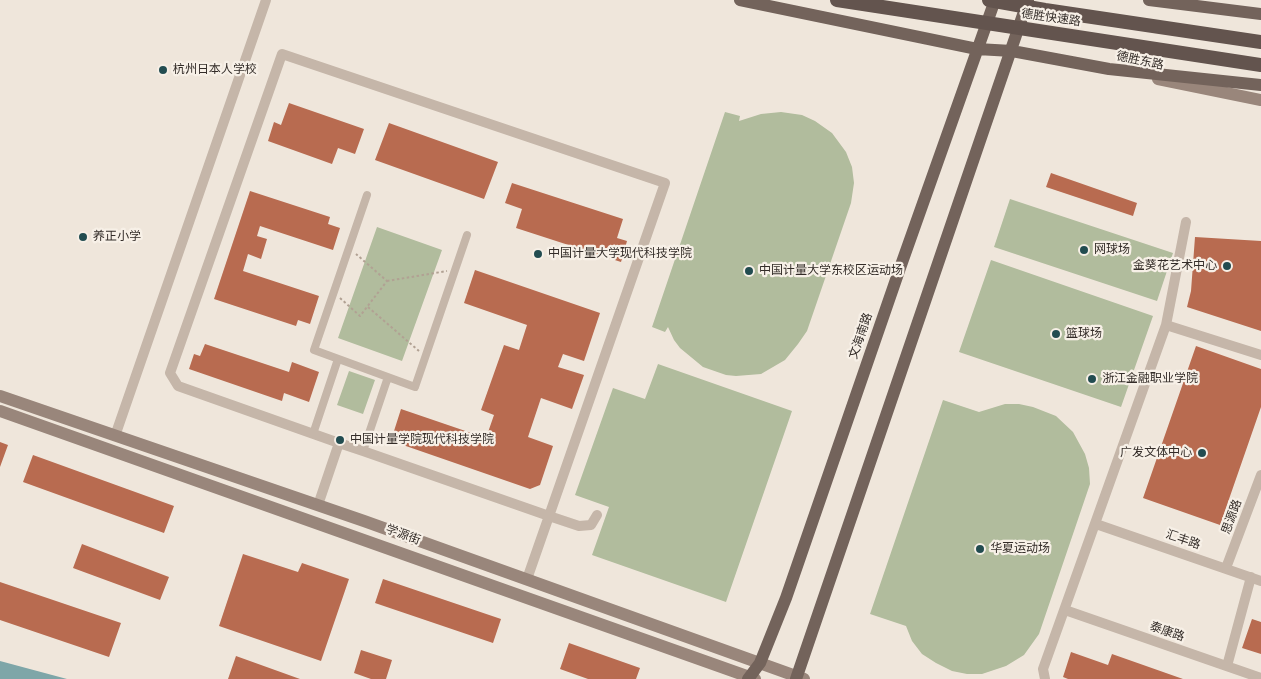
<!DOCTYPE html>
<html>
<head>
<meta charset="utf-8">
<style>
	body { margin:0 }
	canvas { display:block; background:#efe6db }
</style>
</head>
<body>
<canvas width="1261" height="679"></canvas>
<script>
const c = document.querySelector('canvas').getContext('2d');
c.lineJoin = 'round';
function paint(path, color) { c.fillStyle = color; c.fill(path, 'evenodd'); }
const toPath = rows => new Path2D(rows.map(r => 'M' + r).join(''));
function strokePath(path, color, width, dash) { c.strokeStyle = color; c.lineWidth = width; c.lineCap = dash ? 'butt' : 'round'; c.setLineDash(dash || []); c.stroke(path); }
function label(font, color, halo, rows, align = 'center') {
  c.font = font + ' Helvetica,"Noto Sans SC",sans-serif'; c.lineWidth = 4.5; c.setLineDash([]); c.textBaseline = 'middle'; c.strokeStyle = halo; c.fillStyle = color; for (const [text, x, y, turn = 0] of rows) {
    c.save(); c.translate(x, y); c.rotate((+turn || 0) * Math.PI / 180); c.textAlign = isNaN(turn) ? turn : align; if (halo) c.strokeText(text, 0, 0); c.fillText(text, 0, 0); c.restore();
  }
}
const green = toPath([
	[725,112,740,116,739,121,761,114,781,112,802,115,815,121,832,133,846,152,852,167,854,183,851,203,807,331,798,344,785,360,761,374,736,376,726,375,703,367,680,348,674,340,668,327,665,332,652,327],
	[1010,199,1173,253,1157,301,994,247],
	[377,227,442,250,402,361,338,338],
	[991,260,1153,316,1121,407,959,352],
	[658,364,792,411,726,602,592,555,609,507,575,495,613,388,645,399],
	[349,371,375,380,363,414,337,405],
	[943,400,979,412,1005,404,1019,404,1033,407,1056,416,1073,432,1085,454,1089,468,1090,484,1039,634,1024,655,1006,666,982,674,967,674,952,671,936,663,922,654,912,641,906,626,870,614]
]);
const water = toPath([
	[0,661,67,679,0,679]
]);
const building = toPath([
	[289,103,364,129,355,154,338,148,332,164,268,141,274,122,281,125],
	[389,123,498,162,484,199,375,160],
	[1051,173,1137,203,1133,216,1046,187],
	[512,183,623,219,617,238,627,241,621,262,516,228,522,209,505,203],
	[250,191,330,217,328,224,340,228,333,250,260,226,257,236,267,239,261,259,248,254,243,271,319,296,310,324,298,320,296,326,214,299],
	[1195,237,1261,241,1261,331,1187,307,1191,291],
	[475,270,600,313,584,361,563,354,558,367,584,375,572,409,541,398,528,437,553,446,540,485,530,489,403,445,407,435,394,431,401,409,486,438,494,415,481,410,504,345,519,350,527,325,464,303],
	[205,344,289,372,292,362,319,372,309,402,284,393,282,401,189,369,194,354,200,356],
	[1196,346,1261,369,1261,407,1220,525,1143,498],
	[0,442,8,445,0,467],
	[33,455,174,506,164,533,23,482],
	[82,544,169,577,160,600,73,568],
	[243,554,298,572,302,563,349,579,321,661,219,626],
	[383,579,501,619,493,643,375,603],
	[0,582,121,623,109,657,0,620],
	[1252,619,1261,622,1261,654,1242,648],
	[569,643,640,668,636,679,588,679,560,669],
	[361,650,392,660,386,679,371,679,354,673],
	[1071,652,1108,665,1112,654,1183,679,1068,679,1063,677],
	[236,656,300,679,228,679]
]);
const path = toPath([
	[387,281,447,271],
	[340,298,360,316,387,281,356,254],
	[368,307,419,351]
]);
const pedestrian = toPath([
	[367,195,314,350,415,387,467,235],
	[313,434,338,359],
	[363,451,388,377]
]);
const minor = toPath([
	[1166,325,1261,355],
	[115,436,266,0],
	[318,505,339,443],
	[1096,524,1261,581],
	[1226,568,1261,475],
	[527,579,549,516,665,183,282,54,170,373,178,386,339,443,363,451,549,516,579,526,591,525,597,515],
	[1065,610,1261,678],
	[1227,666,1251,577],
	[1045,679,1043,669,1166,325,1186,222]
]);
const secondary = toPath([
	[1158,79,1261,100],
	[0,396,364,521,804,679],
	[0,411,755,679]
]);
const primary = toPath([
	[740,0,977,49,1012,51,1109,69,1261,85],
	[1149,0,1261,14],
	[748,679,760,663,786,598,900,268,995,0],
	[796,679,1028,0]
]);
const trunkBridge = toPath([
	[837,0,1261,65],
	[989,0,1045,10,1261,42]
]);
const markers = [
	[163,70,5,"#224c50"],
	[83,237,5,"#224c50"],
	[1084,250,5,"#224c50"],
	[538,254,5,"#224c50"],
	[1227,266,5,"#224c50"],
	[749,271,5,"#224c50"],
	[1056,334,5,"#224c50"],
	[1092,379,5,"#224c50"],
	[340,440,5,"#224c50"],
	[1202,453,5,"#224c50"],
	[980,549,5,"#224c50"]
];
const streetNames = [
	["德胜快速路",1051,18,8],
	["德胜东路",1140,61,12],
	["文海南路",861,336,-71],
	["思源路",1232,517,-70],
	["学源街",403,535,20],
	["汇丰路",1183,540,19],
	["泰康路",1167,632,19]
];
const poiNames = [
	["杭州日本人学校",173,70],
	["养正小学",93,237],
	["网球场",1094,250],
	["中国计量大学现代科技学院",548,254],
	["金葵花艺术中心",1217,266,"right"],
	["中国计量大学东校区运动场",759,271],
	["篮球场",1066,334],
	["浙江金融职业学院",1102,379],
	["中国计量学院现代科技学院",350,440],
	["广发文体中心",1192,453,"right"],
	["华夏运动场",990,549]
];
paint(green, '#b1bc9d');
paint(water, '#7ea6a8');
paint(building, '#b86b50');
strokePath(path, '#b1a193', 2, [2.5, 2.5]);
strokePath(pedestrian, '#c5b6a9', 8);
strokePath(minor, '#c5b6a9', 10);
strokePath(secondary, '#99867b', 12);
strokePath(primary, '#73635b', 12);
strokePath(trunkBridge, '#63544e', 14);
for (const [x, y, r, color] of markers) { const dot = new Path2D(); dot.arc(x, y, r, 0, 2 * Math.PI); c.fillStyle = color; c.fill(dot); strokePath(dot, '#f7f0e7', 2); }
label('12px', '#332c28', '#f7f0e7', streetNames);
label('12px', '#332c28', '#f7f0e7', poiNames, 'left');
</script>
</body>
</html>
